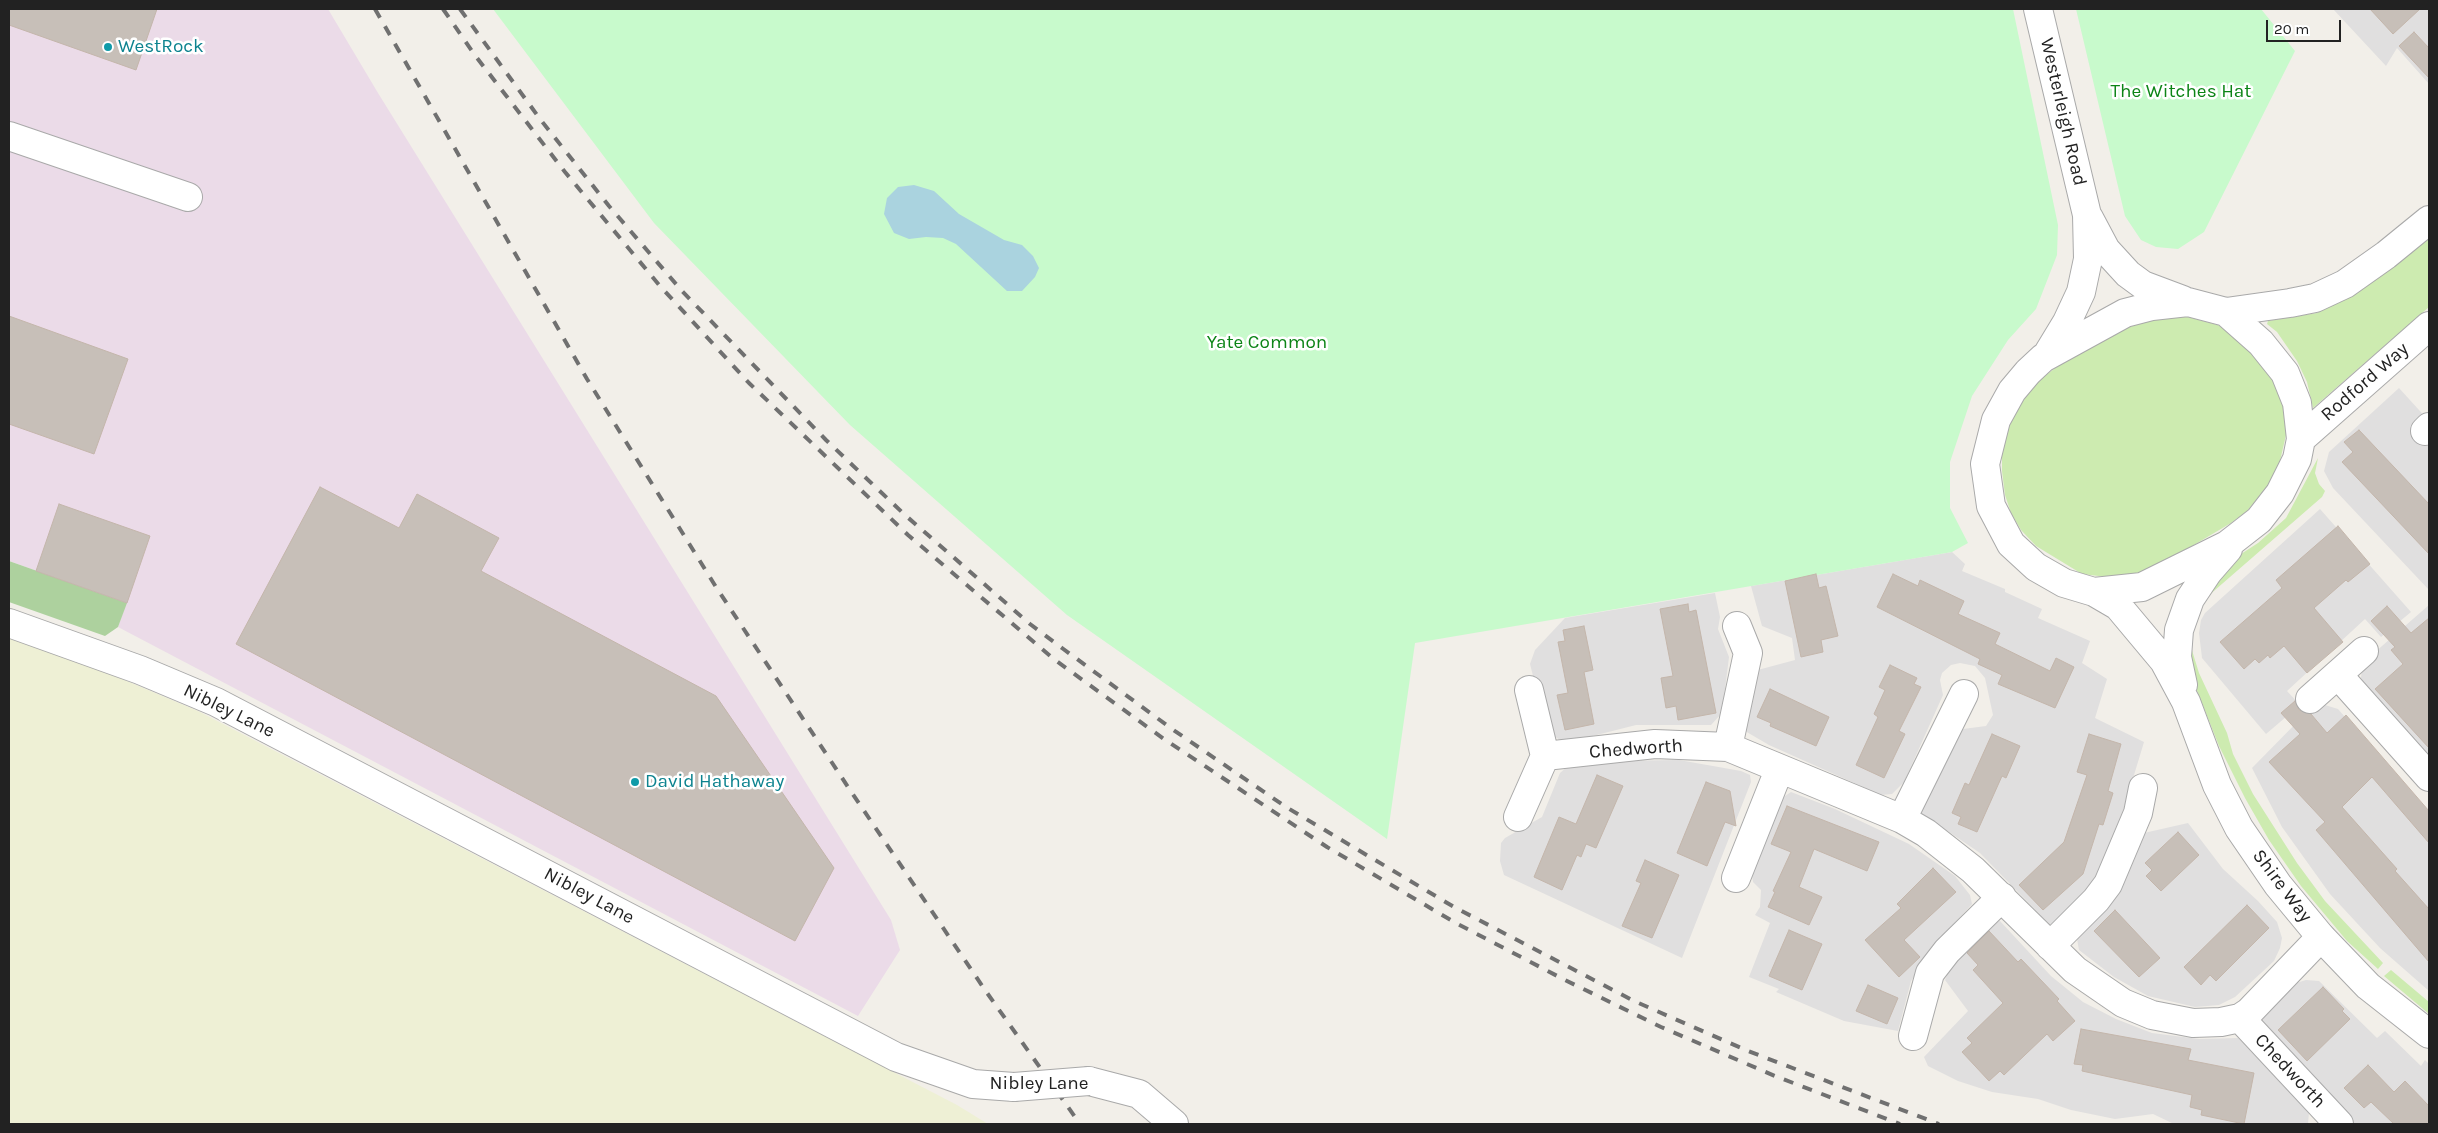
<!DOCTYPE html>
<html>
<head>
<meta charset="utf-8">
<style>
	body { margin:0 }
	#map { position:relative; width:2438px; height:1133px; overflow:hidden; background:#f2efe9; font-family:Karla,sans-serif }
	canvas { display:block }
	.frame { position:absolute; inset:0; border:10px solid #222; pointer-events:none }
	.scale { position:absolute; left:2266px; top:20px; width:75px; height:22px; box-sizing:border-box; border:2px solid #222; border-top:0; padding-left:6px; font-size:15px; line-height:18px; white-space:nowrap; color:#222; -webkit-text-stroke:4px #fff; paint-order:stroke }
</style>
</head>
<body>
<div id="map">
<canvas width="2438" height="1133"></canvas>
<div class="frame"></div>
<div class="scale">20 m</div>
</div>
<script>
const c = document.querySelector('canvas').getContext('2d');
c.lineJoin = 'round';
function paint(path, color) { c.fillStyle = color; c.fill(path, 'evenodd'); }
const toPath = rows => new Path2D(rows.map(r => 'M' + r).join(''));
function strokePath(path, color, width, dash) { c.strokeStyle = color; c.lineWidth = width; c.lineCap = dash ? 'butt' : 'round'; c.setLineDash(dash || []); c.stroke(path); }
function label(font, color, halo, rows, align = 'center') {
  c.font = font + ' Karla,sans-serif'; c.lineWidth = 5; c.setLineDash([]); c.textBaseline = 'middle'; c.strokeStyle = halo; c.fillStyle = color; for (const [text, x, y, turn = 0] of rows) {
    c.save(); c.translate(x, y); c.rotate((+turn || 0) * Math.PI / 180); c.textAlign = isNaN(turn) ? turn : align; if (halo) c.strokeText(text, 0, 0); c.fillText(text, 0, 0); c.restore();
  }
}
const residential = toPath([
	[2333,9,2429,9,2429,84,2397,48,2386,66],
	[2399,388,2429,421,2429,590,2333,488,2324,471,2329,452],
	[2320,509,2411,612,2381,637,2365,619,2287,691,2300,705,2266,734,2202,658,2199,633,2201,620,2205,613],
	[1952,552,1965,564,1962,571,2005,589,2005,592,2042,609,2038,618,2090,641,2082,663,2107,679,2095,718,2144,742,2114,841,2090,890,2050,925,1980,853,1921,813,1919,807,1953,732,1963,729,1986,726,1993,715,1985,678,1975,666,1960,663,1951,665,1942,673,1940,680,1943,695,1904,782,1892,794,1881,795,1769,745,1745,731,1754,671,1795,660,1792,638,1762,626,1751,586],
	[1715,593,1720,617,1718,629,1729,657,1722,713,1711,725,1636,725,1565,743,1552,735,1546,727,1530,664,1535,650,1565,618],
	[2429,605,2429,758,2364,685,2361,678,2362,667,2374,653],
	[2325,705,2338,709,2429,814,2429,991,2380,948,2330,894,2282,827,2252,768,2307,712],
	[1679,760,1741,771,1750,775,1751,782,1682,958,1504,875,1500,861,1501,843,1505,838,1542,817,1560,773,1568,766,1606,761],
	[1791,792,1835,809,1909,844,1955,876,1970,895,1972,904,1940,939,1911,981,1898,1031,1844,1021,1776,992,1779,989,1749,977,1770,923,1755,915,1760,907,1761,890,1753,882,1751,870,1779,800],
	[2188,823,2223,869,2258,901,2277,922,2282,938,2280,948,2274,961,2235,997,2219,1005,2195,1007,2148,996,2114,977,2079,950,2077,939,2079,928,2144,833],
	[2000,921,2051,976,2083,1002,2116,1019,2152,1033,2199,1039,2238,1038,2309,1112,2308,1124,2174,1124,2153,1114,2115,1119,2071,1110,2038,1099,1992,1092,1958,1081,1928,1066,1924,1057,1968,1011,1945,980,1955,956,1990,924],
	[2306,980,2319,981,2377,1038,2385,1031,2421,1066,2425,1060,2429,1064,2429,1124,2349,1124,2261,1021,2261,1014,2293,984]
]);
const industrial = toPath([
	[9,9,328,9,378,93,891,920,900,950,858,1016,118,627,126,603,9,561]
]);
const farmland = toPath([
	[9,637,103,671,198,711,957,1105,988,1124,9,1124]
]);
const grass = toPath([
	[2429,230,2429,307,2313,408,2307,382,2297,361,2277,332,2267,324,2268,321,2317,313,2344,298],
	[2184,316,2218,325,2235,334,2262,359,2280,390,2285,412,2287,431,2279,465,2271,482,2247,511,2231,523,2160,565,2136,574,2107,577,2082,574,2036,546,2021,530,2011,513,2005,495,2002,471,2002,450,2006,429,2013,413,2030,387,2058,366,2132,324,2147,319],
	[2318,458,2315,473,2319,484,2325,491,2322,497,2207,597,2194,614,2190,644,2199,673,2227,733,2233,754,2253,794,2297,863,2325,901,2383,963,2378,969,2347,941,2301,886,2269,840,2245,798,2219,746,2188,668,2185,654,2200,588,2224,565,2258,543,2286,518],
	[2391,970,2429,1002,2429,1014,2384,976]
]);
const forest = toPath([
	[9,561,127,603,118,627,105,636,9,602]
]);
const park = toPath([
	[493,9,2013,9,2058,225,2057,255,2036,309,2008,340,1972,396,1950,462,1950,508,1968,543,1952,552,1415,643,1387,839,1067,615,850,425,654,223],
	[2076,9,2261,9,2295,51,2204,232,2178,249,2156,247,2141,240,2125,216]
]);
const water = toPath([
	[914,185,934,191,959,214,1004,240,1022,245,1033,256,1039,268,1035,277,1022,291,1007,291,956,244,943,238,926,237,909,239,894,233,884,214,887,198,898,187]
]);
const building = toPath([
	[9,9,157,9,136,70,9,25,9,9],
	[2370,9,2420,9,2393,34,2370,9],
	[2414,32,2429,48,2429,78,2399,46,2414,32],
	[9,316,128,359,94,454,9,424,9,316],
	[2359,430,2429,504,2429,554,2342,462,2353,452,2344,442,2359,430],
	[320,487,399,528,417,494,499,538,481,571,716,696,834,868,795,941,236,644,320,487],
	[59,504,150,536,127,603,36,571,59,504],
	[2338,526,2370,564,2348,582,2346,580,2314,608,2343,642,2307,673,2284,646,2270,658,2268,655,2259,663,2255,659,2244,669,2220,642,2282,588,2276,580,2338,526],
	[1816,574,1819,588,1826,586,1838,636,1821,640,1823,652,1801,657,1785,581,1816,574],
	[1893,574,1918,586,1920,580,1964,601,1958,614,2000,633,1995,644,2050,671,2056,658,2074,667,2055,708,1998,684,2002,675,1978,664,1980,659,1877,607,1893,574],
	[1688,604,1689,612,1696,610,1716,713,1678,720,1676,706,1666,708,1661,678,1673,676,1660,609,1688,604],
	[2387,606,2411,633,2429,618,2429,748,2375,689,2403,664,2391,650,2395,647,2371,621,2387,606],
	[1584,626,1593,670,1584,672,1594,724,1565,730,1557,695,1568,693,1558,642,1565,641,1563,630,1584,626],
	[1890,665,1917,678,1914,684,1921,687,1899,731,1905,734,1884,778,1856,765,1878,717,1874,714,1885,690,1879,687,1890,665],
	[1770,689,1829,717,1816,746,1770,726,1771,723,1757,717,1770,689],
	[2295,701,2299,710,2311,714,2327,733,2346,715,2429,811,2429,843,2372,777,2342,807,2397,869,2395,871,2429,909,2429,962,2316,830,2325,822,2269,762,2300,734,2281,713,2295,701],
	[1992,734,2020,746,2006,778,2002,776,1977,832,1958,824,1961,817,1952,813,1965,783,1969,785,1992,734],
	[2089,734,2121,744,2108,791,2113,793,2103,825,2099,824,2083,874,2043,910,2019,885,2064,842,2087,775,2077,772,2089,734],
	[1597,775,1623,786,1596,848,1586,844,1581,857,1577,855,1562,890,1534,877,1559,817,1576,824,1597,775],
	[1706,782,1730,791,1736,826,1725,822,1707,866,1677,853,1706,782],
	[1787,806,1879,842,1867,871,1814,849,1799,887,1822,897,1809,925,1768,907,1775,892,1773,891,1791,852,1771,844,1787,806],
	[2178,832,2199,855,2161,891,2146,876,2152,870,2145,863,2178,832],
	[1645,860,1679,875,1652,938,1622,926,1641,883,1636,881,1645,860],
	[1933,868,1956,892,1904,940,1920,957,1899,977,1865,940,1901,908,1897,904,1933,868],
	[2247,905,2269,928,2216,981,2210,975,2201,985,2184,967,2247,905],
	[2115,910,2160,958,2139,977,2094,931,2115,910],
	[1789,930,1822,944,1802,990,1769,976,1789,930],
	[1989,931,2018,962,2021,959,2059,999,2057,1001,2075,1021,2053,1041,2047,1034,2004,1075,2000,1071,1989,1081,1962,1052,1972,1043,1967,1038,2003,1003,1973,970,1978,965,1967,953,1989,931],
	[1868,985,1898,998,1887,1024,1856,1011,1868,985],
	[2323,987,2344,1009,2342,1011,2350,1019,2307,1061,2278,1030,2323,987],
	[2081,1029,2191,1049,2188,1060,2254,1073,2244,1124,2201,1115,2202,1110,2190,1107,2192,1095,2082,1071,2083,1065,2074,1064,2081,1029],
	[2368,1065,2394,1092,2405,1081,2429,1106,2429,1124,2394,1124,2371,1102,2364,1108,2344,1088,2368,1065]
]);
const minor = toPath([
	[9,136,188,197],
	[2425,431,2429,427],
	[2338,675,2429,777],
	[2310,699,2364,651],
	[1728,747,1748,653,1737,626],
	[1545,756,1655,744,1728,747,1902,819,1926,833,1973,870,2075,970,2123,1003,2152,1015,2193,1023,2221,1022,2240,1018,2249,1012,2321,937],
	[1518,817,1545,756,1529,690],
	[1902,819,1964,694],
	[1736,878,1779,770],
	[2050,946,2096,900,2108,884,2138,813,2143,788],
	[2240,1018,2339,1124],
	[1913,1036,1930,973,1947,951,2002,897]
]);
const tertiary = toPath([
	[2038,9,2087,215,2088,259,2081,292,2067,322,2047,355],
	[2089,218,2106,250,2128,274,2143,285,2183,300],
	[2188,302,2226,312,2261,343,2285,373,2297,403,2301,439,2297,459,2280,493,2259,520,2227,545,2142,587,2094,592,2064,583,2036,567,2011,544,1991,506,1985,464,1996,420,2012,391,2028,372,2043,358,2125,313,2152,306,2188,302],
	[2226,312,2290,303,2315,298,2345,284,2386,255,2429,220],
	[2301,439,2429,326],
	[2094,592,2118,606,2164,661,2186,702,2217,785,2239,828,2278,885,2321,937,2368,986,2429,1034],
	[9,623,140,670,216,702,896,1057,973,1084,1014,1087],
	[2183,685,2177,657,2179,630,2190,599,2208,572,2228,549],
	[1089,1081,1139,1094,1174,1124]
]);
const rail = toPath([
	[375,9,587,379,716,587,852,793,985,990,1080,1124],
	[443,9,474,54,565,172,660,286,749,383,908,535,1055,660,1164,739,1327,847,1454,922,1563,979,1661,1027,1775,1076,1900,1124],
	[460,9,540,119,609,206,682,291,826,440,905,515,1030,624,1062,648,1172,729,1286,807,1454,907,1634,1001,1748,1051,1939,1124]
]);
const tertiaryBridge = toPath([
	[1014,1087,1089,1081]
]);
const markers = [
	[108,47,5,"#0f9aa8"],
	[635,782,5,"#0f9aa8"]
];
const cultureNames = [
	["WestRock",118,47],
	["David Hathaway",645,782]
];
const parkNames = [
	["The Witches Hat",2181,92],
	["Yate Common",1267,343]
];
const streetNames = [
	["Westerleigh Road",2063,112,77],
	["Rodford Way",2365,382,-41],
	["Nibley Lane",229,711,26],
	["Chedworth",1636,749,-4],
	["Shire Way",2282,886,53],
	["Nibley Lane",589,896,28],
	["Chedworth",2290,1071,47],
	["Nibley Lane",1039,1084]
];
paint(residential, '#e0dfdf');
paint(industrial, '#ebdbe8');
paint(farmland, '#eef0d5');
paint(grass, '#cdebb0');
paint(forest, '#add19e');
paint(park, '#c8facc');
paint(water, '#aad3df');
paint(building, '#c7bfb8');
strokePath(building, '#c4b6ab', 1);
strokePath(minor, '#a9a9a9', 30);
strokePath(tertiary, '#a9a9a9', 30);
strokePath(minor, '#fff', 28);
strokePath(tertiary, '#fff', 28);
strokePath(rail, '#707070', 4, [10, 10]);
strokePath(tertiaryBridge, '#a9a9a9', 30, []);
strokePath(tertiaryBridge, '#fff', 28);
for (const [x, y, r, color] of markers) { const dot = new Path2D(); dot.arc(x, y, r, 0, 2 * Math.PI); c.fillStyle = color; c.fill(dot); strokePath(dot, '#fff', 2); }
label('19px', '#0d838f', '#fff', cultureNames, 'left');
label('19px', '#0c8416', '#fff', parkNames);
label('19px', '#222', '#fff', streetNames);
</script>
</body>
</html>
